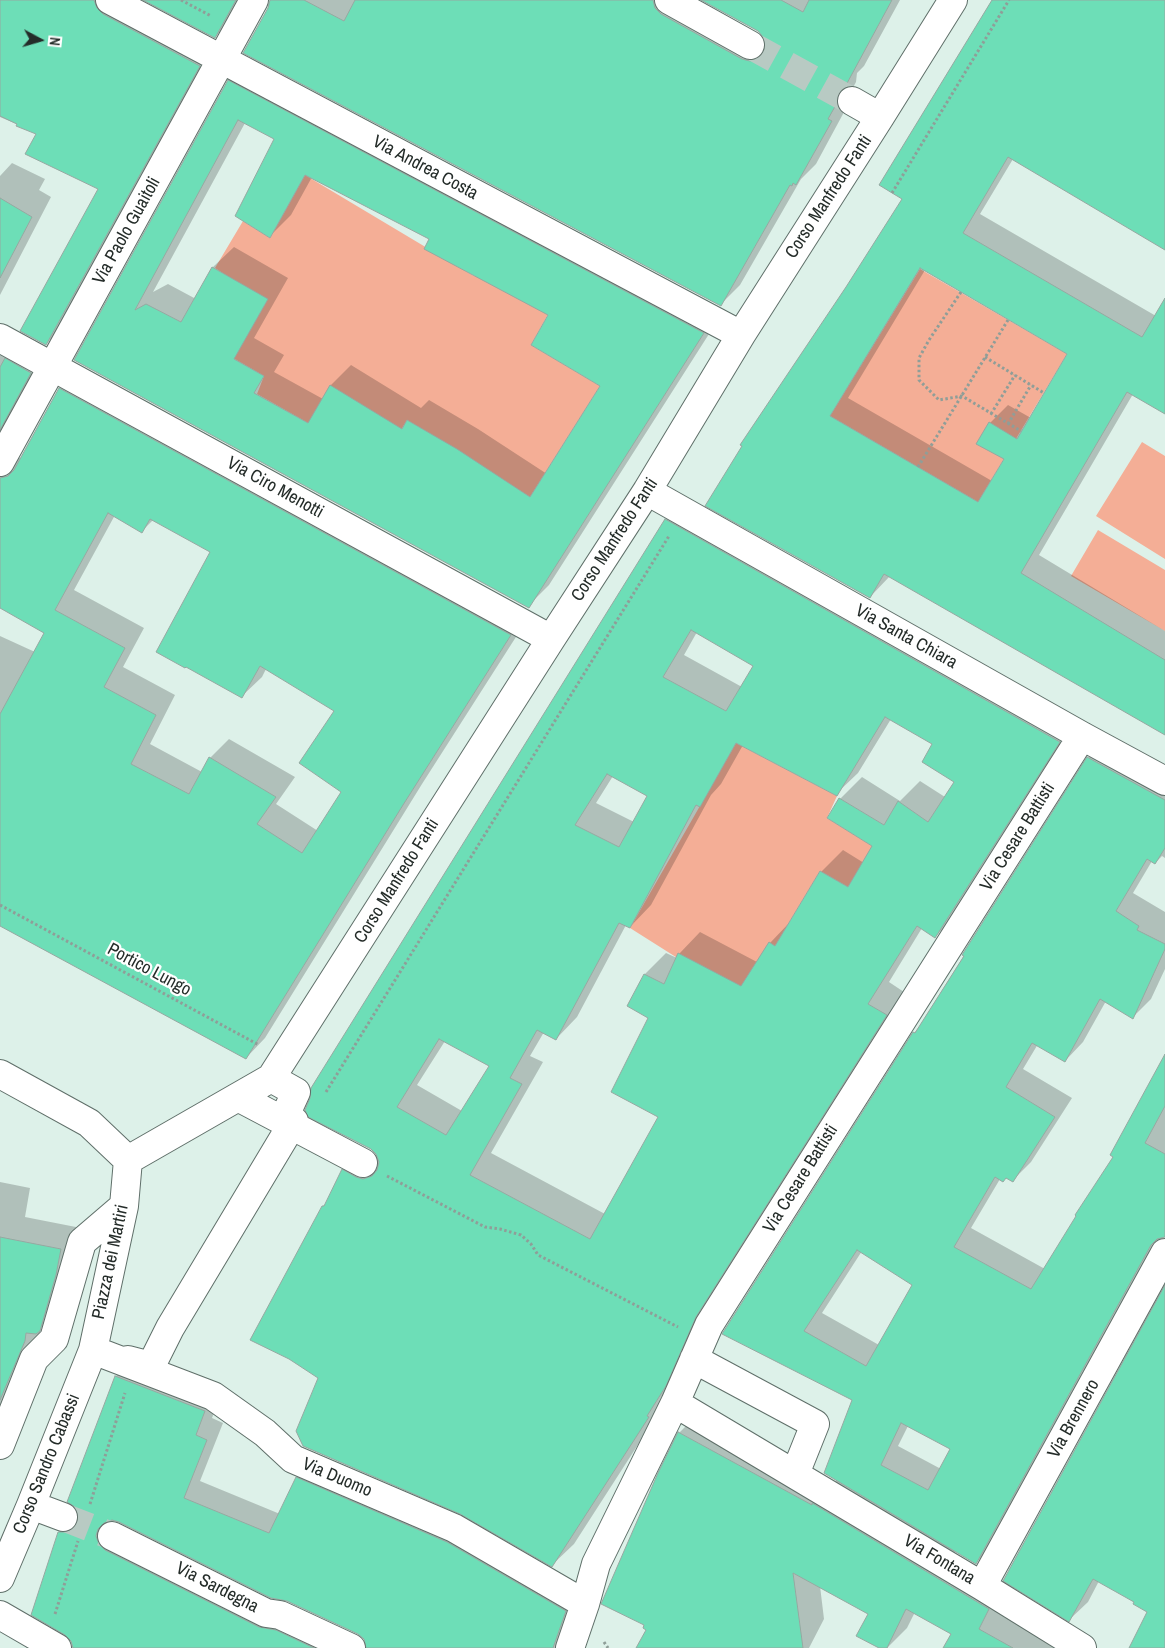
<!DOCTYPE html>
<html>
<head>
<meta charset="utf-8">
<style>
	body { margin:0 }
	#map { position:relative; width:1165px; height:1648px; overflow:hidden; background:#ddf1e9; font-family:"Archivo Narrow",sans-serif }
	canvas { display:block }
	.north { position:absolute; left:15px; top:15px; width:50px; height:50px; -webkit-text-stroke:4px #fff; paint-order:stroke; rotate:96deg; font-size:14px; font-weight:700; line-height:20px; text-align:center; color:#242c29 }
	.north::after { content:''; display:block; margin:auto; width:18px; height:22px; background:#242c29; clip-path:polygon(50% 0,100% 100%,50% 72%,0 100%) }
</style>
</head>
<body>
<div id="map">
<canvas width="1165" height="1648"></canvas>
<div class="north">N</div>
</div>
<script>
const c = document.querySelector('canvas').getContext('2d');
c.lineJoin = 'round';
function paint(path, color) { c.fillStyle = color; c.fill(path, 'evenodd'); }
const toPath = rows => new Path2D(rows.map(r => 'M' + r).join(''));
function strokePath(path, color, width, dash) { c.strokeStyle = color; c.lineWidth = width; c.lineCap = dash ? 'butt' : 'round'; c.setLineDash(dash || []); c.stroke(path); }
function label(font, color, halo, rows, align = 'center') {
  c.font = font + ' "Archivo Narrow",sans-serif'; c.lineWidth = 4.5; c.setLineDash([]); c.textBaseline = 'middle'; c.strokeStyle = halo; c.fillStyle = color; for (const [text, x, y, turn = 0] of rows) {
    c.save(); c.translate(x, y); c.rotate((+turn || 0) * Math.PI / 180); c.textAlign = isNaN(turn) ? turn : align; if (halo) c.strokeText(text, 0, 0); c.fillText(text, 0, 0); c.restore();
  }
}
const green = toPath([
	[305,175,474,276,518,270,557,298,531,345,600,386,530,497,407,420,384,458,308,423,257,394,264,376,233,358,266,302,215,268,243,221,270,238],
	[920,269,1067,354,978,502,830,416],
	[1142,442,1165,456,1165,559,1096,516],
	[1098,530,1165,570,1165,631,1071,576],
	[736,743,837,796,827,818,874,847,848,887,820,871,775,946,736,995,630,928]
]);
const shadow = toPath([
	[0,0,133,0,219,46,66,324,46,344,100,189,37,133,0,117],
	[146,0,244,0,235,17,215,37],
	[271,0,692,0,766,40,758,30,704,0,900,0,864,66,857,73,856,82,847,99,850,101,816,164,801,179,740,285,720,305,269,8],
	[994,0,1165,0,1165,249,1013,159,980,214,1156,316,1165,304,1165,412,1133,394,1039,555,1165,631,1165,734,890,576,870,597,707,505,903,199],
	[925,270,1069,353,1031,418,1008,405,990,423,1005,459,992,481,848,398],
	[249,60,723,312,549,585,528,606,75,360,229,81],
	[245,123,276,139,270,236,291,215,312,177,431,239,550,314,602,386,547,474,478,429,429,400,421,408,351,365,331,385,323,399,274,372,284,355,254,338,288,278,234,247,213,267,196,299,168,284,153,292],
	[12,163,45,179,39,190,51,197,0,295,0,176],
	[0,345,50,353,13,457,21,458,60,389,79,369,530,615,422,784,265,1038,246,1058,0,925,0,636,35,652,46,632,0,606],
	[115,515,142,531,154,519,212,551,242,696,262,677,266,669,336,710,343,791,318,831,276,804,295,777,229,739,210,758,202,772,150,744,175,695,123,667,144,628,74,590],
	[688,498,1081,720,957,915,935,937,922,928,889,982,907,994,670,1395,574,1544,552,1565,320,1378,323,1206,327,1203,343,1170,364,1149,379,1156,371,1148,666,520],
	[697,632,754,665,742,687,684,655],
	[891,719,934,744,955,782,945,797,920,781,900,801,862,777,840,799,874,845,864,863,843,850,821,872,791,921,770,943,757,962,700,932,679,954,677,958,666,953,645,974,660,1116,605,1214,491,1153,543,1062,530,1056,544,1032,556,1039,577,1017,626,925,630,927,651,905,711,795,721,784,743,745,836,794,858,773],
	[613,776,648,795,634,822,596,803],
	[445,1041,491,1066,462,1111,417,1085],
	[1106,740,1165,771,1165,858,1162,856,1155,863,1152,861,1133,893,1165,912,1165,969,1151,999,1133,1017,1106,1001,1083,1042,1065,1061,1038,1044,1023,1069,1072,1098,1031,1162,1012,1181,1007,1177,1000,1179,971,1228,1045,1269,1114,1156,1165,1057,1165,1236,1164,1236,994,1544,976,1563,956,1551,955,1553,1003,1582,1165,1288,1165,1648,1130,1648,1148,1612,1135,1601,1099,1581,1088,1602,1069,1620,1011,1584,1000,1606,1075,1648,945,1648,953,1634,915,1612,907,1628,887,1648,881,1648,869,1613,820,1586,824,1619,809,1648,637,1648,647,1629,679,1433,701,1411,834,1483,837,1480,853,1399,724,1333,914,1033,919,1027,1088,758],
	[862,1251,914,1285,879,1345,822,1313],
	[908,1426,951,1448,941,1469,898,1446],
	[0,1182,30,1188,25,1217,81,1228,61,1308,42,1327,0,1427],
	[133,1359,221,1394,212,1418,223,1423,200,1481,280,1514,297,1478,314,1461,582,1594,562,1648,26,1648,43,1631,66,1645,74,1647,59,1532,76,1515,79,1516,76,1507,69,1501,116,1376],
	[113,1520,119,1521,358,1633,364,1638,368,1647,362,1646,115,1527]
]);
const building = toPath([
	[0,0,94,0,97,8,103,14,200,66,46,345,20,331,98,189,25,154,36,134,16,126,17,124,0,116,0,0],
	[143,0,236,0,215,38,143,0],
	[270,0,304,0,344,21,355,0,653,0,655,8,661,14,742,59,750,61,758,59,764,52,766,44,763,37,758,31,701,0,781,0,803,12,809,0,892,0,845,87,838,94,837,103,828,119,832,121,796,185,793,183,792,186,790,185,721,306,243,53,268,8,270,0],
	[992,0,1165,0,1165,250,1008,157,963,233,1142,337,1165,298,1165,414,1127,392,1021,573,1165,660,1165,735,884,574,870,598,705,506,742,446,740,445,846,287,902,199,879,185,992,0],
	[920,268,1067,354,1017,439,989,422,976,444,1004,459,978,502,830,416,920,268],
	[228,80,704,333,529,608,74,360,228,80],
	[238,120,274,139,235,216,270,238,305,175,429,239,424,249,548,315,531,345,600,386,530,497,457,449,407,420,402,429,330,385,308,423,254,393,264,376,234,359,268,299,212,267,181,322,146,304,135,310,238,120],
	[0,198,32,217,0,278,0,198],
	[5,358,31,373,0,430,0,367,5,358],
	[59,388,511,635,403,805,246,1059,0,926,0,714,44,633,0,608,0,478,8,476,14,470,59,388],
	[108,513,142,533,150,519,210,552,156,652,185,668,186,667,242,698,260,666,334,711,299,763,341,792,302,853,257,824,276,797,209,757,189,794,131,764,156,715,104,687,125,648,55,610,108,513],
	[665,519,1060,742,935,938,917,926,868,1004,887,1015,696,1317,666,1386,647,1416,649,1417,552,1567,460,1514,303,1446,296,1431,318,1378,289,1359,250,1340,322,1206,324,1206,342,1169,356,1177,363,1179,372,1176,377,1170,379,1162,376,1154,371,1149,308,1117,305,1110,310,1098,311,1088,665,519],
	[691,630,753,666,726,711,663,677,691,630],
	[885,717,932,744,922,762,954,782,928,822,898,801,884,825,839,798,827,818,872,846,848,887,820,871,775,946,769,942,741,986,678,953,664,984,644,974,627,1006,648,1018,611,1092,658,1117,590,1239,470,1175,522,1084,510,1078,537,1030,556,1040,619,923,630,928,696,805,700,807,736,743,837,796,885,717],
	[607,774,647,796,619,847,575,825,607,774],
	[439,1039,489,1066,446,1135,397,1107,439,1039],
	[1087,757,1165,800,1165,848,1155,864,1147,859,1116,911,1139,926,1137,930,1165,944,1165,949,1133,1019,1100,999,1065,1062,1032,1043,1006,1087,1055,1117,1013,1182,1006,1178,1003,1182,995,1177,954,1247,1031,1289,1076,1216,1075,1215,1113,1157,1110,1155,1165,1054,1165,1106,1145,1143,1165,1154,1165,1237,1157,1239,1151,1245,976,1564,824,1473,852,1400,722,1334,913,1032,915,1033,964,956,962,955,1087,757],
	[857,1250,912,1285,866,1366,804,1331,857,1250],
	[901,1423,950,1449,928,1490,881,1465,901,1423],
	[0,1237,61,1249,56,1275,40,1331,36,1334,26,1333,25,1341,0,1400,0,1237],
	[1165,1285,1165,1648,1129,1648,1147,1612,1133,1604,1134,1602,1093,1579,1069,1622,1003,1581,1165,1285],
	[115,1376,205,1411,196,1435,207,1440,184,1498,269,1533,296,1477,447,1542,566,1611,553,1648,366,1648,364,1639,358,1634,287,1601,271,1598,119,1522,112,1520,104,1523,98,1529,96,1536,99,1544,105,1550,259,1627,276,1630,314,1648,73,1648,71,1641,65,1635,31,1615,58,1532,65,1532,73,1529,78,1522,78,1514,75,1507,67,1502,115,1376],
	[678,1432,812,1505,812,1503,989,1609,979,1629,1013,1648,943,1648,951,1634,906,1609,887,1648,879,1648,856,1636,868,1614,793,1573,803,1648,636,1648,646,1630,643,1628,644,1625,601,1604,658,1473,678,1432]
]);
const minorTunnel = toPath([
	[750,45,852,101],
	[63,1517,112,1536]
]);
const path = toPath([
	[181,0,211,16],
	[892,193,1009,0],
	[961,292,929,340,919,358,919,380,939,400,962,396,1021,431],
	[985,357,1044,393],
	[991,414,1015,375],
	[1008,424,1031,385],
	[918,467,1008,320],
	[0,905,259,1045],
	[326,1092,669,536],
	[387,1176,485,1227,500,1229,521,1235,531,1244,538,1255,678,1327],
	[90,1504,125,1393],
	[55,1614,78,1541],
	[604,1642,608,1648]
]);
const minor = toPath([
	[110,0,741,335],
	[669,0,750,45],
	[852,101,880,117],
	[0,338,551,639],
	[0,462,254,0],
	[647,491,1082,736,1165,781],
	[0,1074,89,1123,128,1160],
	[238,1097,363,1163],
	[128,1160,271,1078,551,639,647,491,741,335,880,117,953,0],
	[93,1350,213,1396,265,1433,293,1459,454,1528,585,1604],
	[694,1359,815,1424,795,1474],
	[128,1360,151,1366,170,1328,294,1121,285,1116,296,1092,271,1078],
	[675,1403,982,1586,1082,1648],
	[0,1445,34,1359,54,1339,82,1242,124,1206],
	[31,1505,63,1517],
	[112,1536,266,1613,280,1615,351,1648],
	[0,1578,31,1505,93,1350,124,1206,128,1160],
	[982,1586,1165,1253],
	[0,1615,57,1648],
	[570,1648,585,1604,596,1564,675,1403,709,1325,1082,736]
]);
const streetNames = [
	["Via Andrea Costa",425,168,28],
	["Corso Manfredo Fanti",829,197,-57],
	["Via Paolo Guaitoli",127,231,-61],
	["Via Ciro Menotti",275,488,29],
	["Corso Manfredo Fanti",615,540,-57],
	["Via Santa Chiara",906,637,29],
	["Via Cesare Battisti",1018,837,-58],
	["Corso Manfredo Fanti",397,881,-58],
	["Portico Lungo",149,970,28],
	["Via Cesare Battisti",801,1179,-58],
	["Piazza dei Martiri",111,1262,-78],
	["Via Brennero",1074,1419,-61],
	["Corso Sandro Cabassi",47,1464,-68],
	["Via Duomo",337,1478,23],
	["Via Fontana",939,1560,31],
	["Via Sardegna",217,1588,27]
];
paint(green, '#f4ae96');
paint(shadow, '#0003');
paint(building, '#6ddeb7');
strokePath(building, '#96a8a1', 1);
strokePath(minorTunnel, '#b8cac3', 28, [28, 14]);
strokePath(minor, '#5f6f69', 30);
strokePath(path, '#8f9e98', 3, [2.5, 2.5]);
strokePath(minor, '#fff', 28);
label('18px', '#242c29', '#fff', streetNames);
</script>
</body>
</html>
